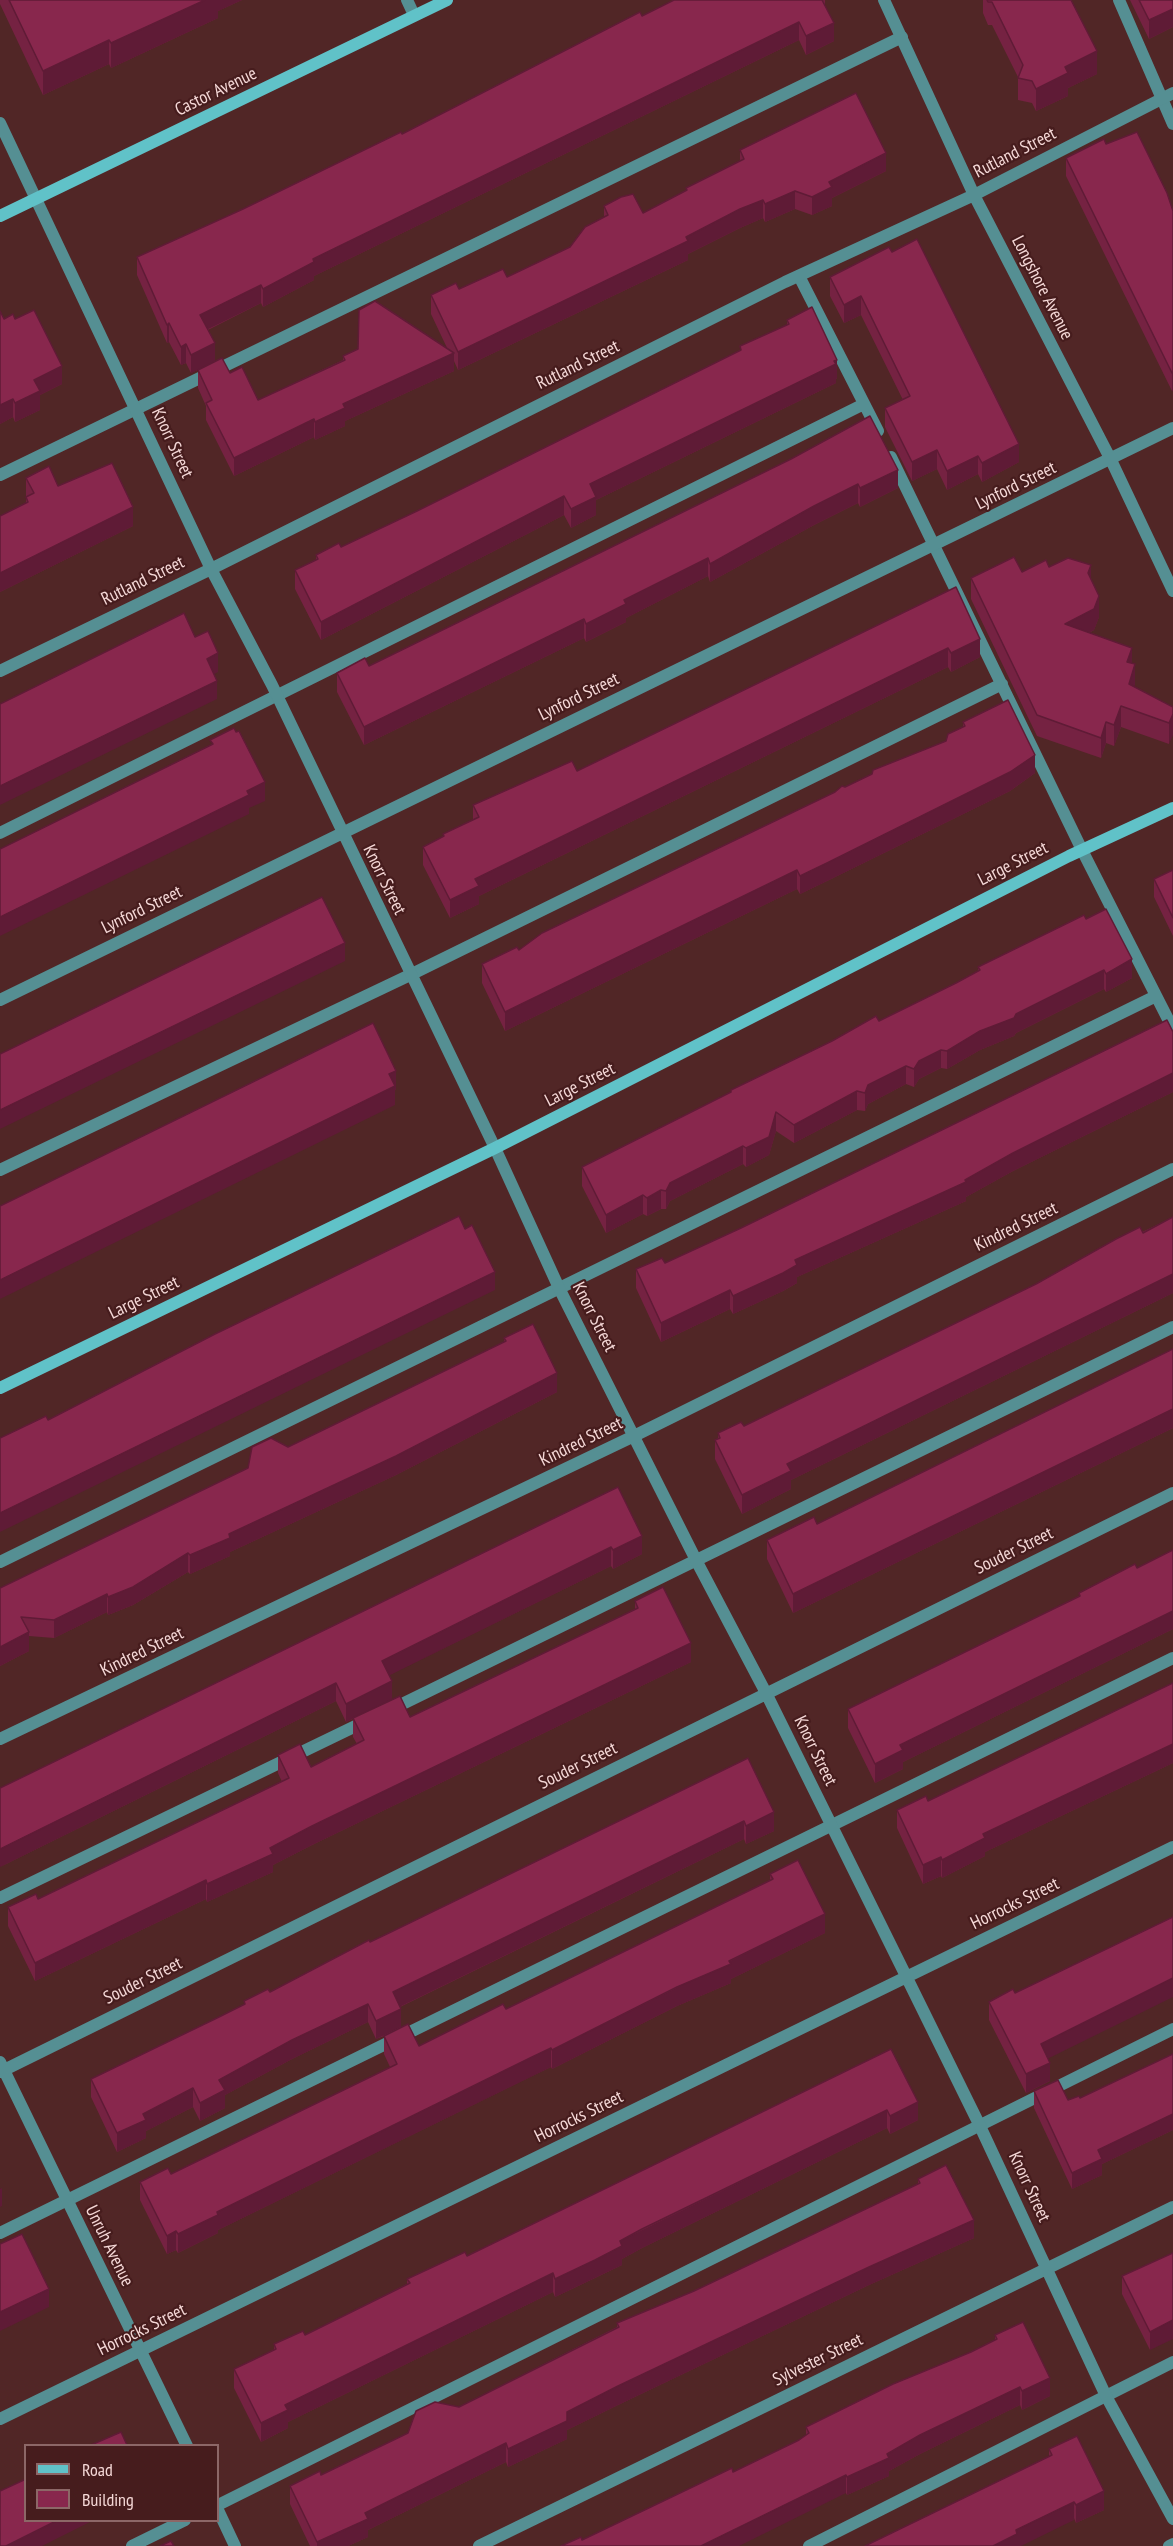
<!DOCTYPE html>
<html>
<head>
<meta charset="utf-8">
<style>
	body { margin:0 }
	#map { position:relative; width:1173px; height:2546px; overflow:hidden; background:#512626; font-family:"PT Sans Narrow",sans-serif }
	canvas { display:block }
	.legend { position:absolute; left:24px; top:2444px; width:195px; height:78px; box-sizing:border-box; background:#461c1d; border:2px solid #8c6767; margin:0; padding:8px 10px; list-style:none; font-size:18px; color:#f5d8d7 }
	.legend li { display:flex; align-items:center; gap:12px; height:30px }
	.legend b { width:30px; border:2px solid #8c6767 }
</style>
</head>
<body>
<div id="map">
<canvas width="1173" height="2546"></canvas>
<ul class="legend">
<li><b style="height:8px;background:#60c2c8"></b>Road</li>
<li><b style="height:16px;background:#88274d"></b>Building</li>
</ul>
</div>
<script>
const c = document.querySelector('canvas').getContext('2d');
c.lineJoin = 'round';
const toPath = rows => new Path2D(rows.map(r => 'M' + r).join(''));
function strokePath(path, color, width, dash) { c.strokeStyle = color; c.lineWidth = width; c.lineCap = dash ? 'butt' : 'round'; c.setLineDash(dash || []); c.stroke(path); }
function paint(path, color) { c.fillStyle = color; c.fill(path, 'evenodd'); }
function label(font, color, halo, rows, align = 'center') {
  c.font = font + ' "PT Sans Narrow",sans-serif'; c.lineWidth = 4.5; c.setLineDash([]); c.textBaseline = 'middle'; c.strokeStyle = halo; c.fillStyle = color; for (const [text, x, y, turn = 0] of rows) {
    c.save(); c.translate(x, y); c.rotate((+turn || 0) * Math.PI / 180); c.textAlign = isNaN(turn) ? turn : align; if (halo) c.strokeText(text, 0, 0); c.fillText(text, 0, 0); c.restore();
  }
}
const lane = toPath([
	[1119,0,1173,124],
	[799,276,878,431],
	[891,457,1082,850,1173,1029],
	[0,475,902,37],
	[0,833,864,404],
	[0,1170,410,975,1002,684],
	[0,1562,1156,996],
	[390,1710,1173,1327],
	[0,1898,366,1721],
	[0,2233,1173,1658],
	[218,2505,1173,2029],
	[132,2546,185,2520],
	[809,2546,1173,2362]
]);
const street = toPath([
	[407,0,414,15],
	[884,0,974,195,1111,460,1173,591],
	[0,123,211,569,272,685,495,1148,559,1288,697,1562,766,1693,907,1978,979,2124,1106,2396,1173,2519],
	[0,671,211,569,785,282,974,195,1173,93],
	[0,1000,1173,428],
	[0,1739,634,1436,1173,1169],
	[0,2062,187,2446],
	[0,2072,1173,1493],
	[0,2419,1173,1847],
	[218,2510,235,2546],
	[479,2546,1173,2207],
	[1169,2546,1173,2544]
]);
const secondary = toPath([
	[0,216,447,0],
	[0,1388,495,1148,1069,856,1173,808]
]);
const wall = toPath([
	[0,0,242,0,218,11,218,18,111,68,109,64,43,95,0,4],
	[825,0,825,5,834,41,806,55,799,40,314,276,314,280,263,307,261,303,208,330,215,362,191,373,186,363,181,365,169,342,167,343,137,275,137,257,243,209,402,134,642,16],
	[983,0,1071,0,1097,74,1068,88,1068,96,1036,111,1032,103,1018,100,1018,77,992,25,988,25,983,13],
	[1130,0,1173,0,1173,27,1149,39],
	[1106,144,1173,211,1172,391,1066,176,1066,158],
	[740,150,886,171,832,198,832,206,812,215,795,209,765,222,763,218,740,228,688,254,688,260,458,370,454,361,454,371,345,421,345,426,315,440,314,437,234,476,206,420,206,406,198,388,198,370,230,373,258,400,343,360,343,356,448,350,431,314,431,295,507,277,570,247,604,217,604,206,643,213,686,191,686,188,740,161],
	[889,247,1019,462,982,482,978,474,947,490,937,469,912,481,885,427,885,408,903,400,861,315,844,323,830,296,830,277],
	[0,311,4,319,15,319,62,384,40,395,40,410,15,422,13,417,0,424],
	[787,320,837,378,836,379,836,383,596,500,596,515,571,528,564,515,321,640,295,589,295,570,316,560,316,555,341,547,417,511,740,351,740,346,787,325],
	[791,459,898,488,860,507,858,503,814,525,710,582,708,576,626,618,626,622,586,642,584,638,364,745,337,692,337,673,369,666],
	[26,478,58,486,133,526,0,592,0,516,26,503],
	[1049,567,1091,581,1099,617,1094,630,1089,633,1132,663,1134,687,1173,707,1169,744,1121,727,1114,746,1106,743,1101,758,1037,736,971,599,971,578,1022,572],
	[956,587,980,657,951,672,948,667,479,896,479,904,450,918,423,865,423,847,443,837,443,834,473,820,473,805,577,771],
	[963,722,1035,773,1010,791,827,881,800,894,797,889,505,1031,482,983,482,964,519,950,845,787,946,741,963,727],
	[1173,870,1173,936,1154,897,1154,879],
	[1086,919,1132,978,1106,992,1104,989,1016,1033,1014,1036,980,1050,947,1069,941,1068,919,1079,914,1087,906,1084,868,1104,865,1111,857,1110,794,1143,776,1131,769,1155,746,1167,743,1164,670,1201,666,1209,661,1209,647,1216,643,1214,606,1233,582,1186,582,1167,731,1092,731,1090,879,1021,956,983,978,971,978,967],
	[1173,1032,1173,1092,1013,1171,966,1197,966,1201,797,1277,797,1283,783,1291,733,1314,730,1309,661,1342,636,1288,636,1269,665,1263],
	[1173,1217,1173,1293,791,1480,791,1489,742,1514,715,1459,715,1440,718,1439,718,1433,744,1426],
	[504,1338,557,1392,396,1475,230,1552,230,1556,190,1574,188,1572,133,1605,108,1615,107,1612,54,1638,29,1636,29,1651,0,1666,0,1588,248,1468,288,1447,504,1342],
	[1173,1349,1173,1428,793,1613,767,1559,767,1540,817,1524],
	[618,1487,642,1554,613,1569,611,1566,389,1675,392,1700,410,1717,635,1609,635,1601,691,1662,312,1845,273,1865,273,1872,207,1902,206,1899,35,1981,8,1926,8,1907,38,1899,282,1782,278,1773,278,1755,311,1767,357,1744,353,1737,353,1719,346,1722,336,1701,0,1867],
	[1173,1550,1173,1629,903,1762,903,1769,875,1783,848,1728,848,1709,1079,1596,1079,1593,1137,1568],
	[1173,1683,1173,1763,985,1852,985,1856,942,1878,941,1876,923,1884,897,1828,897,1810,928,1801],
	[748,1758,774,1831,746,1844,744,1839,400,2007,401,2027,419,2046,506,2009,770,1880,770,1874,825,1933,731,1979,731,1983,677,2006,552,2069,551,2067,530,2077,218,2230,218,2233,178,2253,176,2250,167,2254,140,2200,140,2182,171,2174,390,2067,384,2054,384,2036,376,2039,368,2022,292,2059,225,2095,225,2108,200,2121,193,2107,146,2131,146,2138,117,2152,91,2097,91,2079,219,2017,244,2005,244,2001,270,1992],
	[989,2002,1048,2058,1050,2081,1026,2093,989,2020],
	[891,2049,918,2120,890,2134,887,2128,642,2248,622,2259,622,2265,595,2278,555,2297,553,2292,288,2422,288,2428,261,2442,234,2388,234,2369,274,2350,274,2344,305,2335,407,2284,407,2279,467,2256],
	[1173,2054,1173,2130,1102,2164,1102,2175,1072,2189,1034,2108,1034,2091,1068,2100,1080,2098],
	[918,2179,974,2238,869,2285,618,2405,567,2430,567,2439,508,2467,506,2462,368,2530,368,2537,348,2546,310,2546,290,2504,290,2486,321,2475,408,2433,617,2327,617,2323,694,2291,918,2184],
	[1173,2253,1150,2350,1122,2294,1122,2276],
	[995,2335,1050,2396,1022,2410,1020,2405,920,2454,889,2471,889,2476,847,2495,846,2493,582,2540,733,2472,799,2440,806,2435,806,2427,971,2352,995,2340],
	[1049,2449,1104,2510,1076,2523,1049,2456]
]);
const shadedWall = toPath([
	[205,0,242,0,218,11,218,18,111,68,111,43],
	[1173,9,1173,27,1149,39,1149,20],
	[799,22,799,40,314,276,314,280,263,307,263,289,313,259],
	[834,23,834,41,806,55,806,36],
	[109,40,109,64,43,95,43,71],
	[1097,51,1097,74,1068,88,1068,96,1036,111,1036,89,1065,67],
	[886,153,886,171,832,198,832,206,812,215,812,197,829,182],
	[795,191,795,209,765,222,765,204],
	[763,200,763,218,740,228,688,254,688,260,458,370,458,352,740,209],
	[261,285,261,303,200,333,200,315],
	[861,296,861,315,844,323,844,305],
	[169,323,169,342,167,343,167,325],
	[215,343,215,362,191,373,191,355],
	[186,344,186,363,181,365,181,347],
	[454,353,454,371,345,421,345,426,315,440,315,422,343,404],
	[837,360,837,378,836,379,836,383,596,500,596,515,571,528,571,509,590,484],
	[62,366,62,384,40,395,40,410,15,422,15,403,34,380],
	[1173,372,1173,391,1172,391,1172,373],
	[13,399,13,417,0,424,0,405],
	[314,419,314,437,234,476,234,458],
	[1019,444,1019,462,982,482,982,463],
	[937,450,937,469,912,481,912,462],
	[978,456,978,474,947,490,947,471],
	[898,470,898,488,860,507,860,488],
	[858,484,858,503,814,525,710,582,710,564,814,506],
	[564,496,564,515,321,640,321,622],
	[133,507,133,526,0,592,0,573],
	[708,558,708,576,626,618,626,622,586,642,586,624,624,600],
	[1091,565,1091,586,1088,573],
	[1099,596,1099,617,1094,630,1065,645,1065,624],
	[584,619,584,638,364,745,364,727],
	[980,639,980,657,951,672,951,653],
	[948,648,948,667,479,896,479,904,450,918,450,900,475,879],
	[1132,648,1132,669,1127,662],
	[218,653,218,672,207,678,207,659],
	[1135,664,1135,685,1129,704,1129,684],
	[217,681,217,699,0,805,0,786],
	[1121,706,1121,727,1114,746,1114,725],
	[1173,714,1173,735,1169,744,1169,723],
	[1106,722,1106,743,1101,758,1101,738],
	[1035,755,1035,773,1010,791,827,881,800,894,800,876],
	[265,782,265,801,249,808,249,814,0,936,0,917],
	[797,870,797,889,505,1031,505,1012],
	[345,943,345,961,0,1129,0,1110],
	[1132,959,1132,978,1106,992,1106,974],
	[1104,970,1104,989,1016,1033,1014,1036,980,1050,947,1069,947,1051,980,1031],
	[941,1050,941,1068,919,1079,914,1087,914,1069,919,1061],
	[906,1066,906,1084,868,1104,865,1111,865,1093,868,1085],
	[396,1071,396,1090,395,1090,395,1105,0,1299,0,1280,389,1074],
	[1173,1073,1173,1092,1013,1171,966,1197,966,1201,797,1277,797,1283,783,1291,733,1314,733,1296,795,1260,965,1180,1013,1153],
	[857,1091,857,1110,794,1143,794,1125],
	[776,1112,776,1131,769,1155,746,1167,746,1148],
	[743,1146,743,1164,670,1201,666,1209,666,1191,670,1183],
	[661,1190,661,1209,647,1216,647,1198],
	[643,1195,643,1214,606,1233,606,1215],
	[495,1272,495,1290,0,1532,0,1513],
	[1173,1274,1173,1293,791,1480,791,1489,742,1514,742,1495,787,1464],
	[730,1290,730,1309,661,1342,661,1323],
	[557,1373,557,1392,396,1475,230,1552,230,1556,190,1574,190,1555,229,1534],
	[1173,1409,1173,1428,793,1613,793,1594],
	[642,1536,642,1554,613,1569,613,1550],
	[611,1547,611,1566,382,1679,382,1661],
	[188,1553,188,1572,133,1605,108,1615,108,1597],
	[107,1594,107,1612,54,1638,54,1620],
	[1173,1611,1173,1629,903,1762,903,1769,875,1783,875,1764,900,1745],
	[29,1632,29,1651,0,1666,0,1647],
	[691,1643,691,1662,312,1845,273,1865,273,1872,207,1902,207,1884,270,1848,312,1826],
	[392,1681,392,1700,346,1722,346,1704],
	[336,1683,336,1701,0,1867,0,1849],
	[1173,1744,1173,1763,985,1852,985,1856,942,1878,942,1860,983,1834],
	[774,1812,774,1831,746,1844,746,1826],
	[744,1821,744,1839,393,2010,393,1992],
	[941,1857,941,1876,923,1884,923,1865],
	[206,1880,206,1899,35,1981,35,1963],
	[825,1914,825,1933,731,1979,731,1983,677,2006,552,2069,552,2050],
	[1173,1978,1173,1997,1041,2062,1041,2044],
	[368,2004,368,2022,292,2059,225,2095,225,2108,200,2121,200,2103,219,2080,292,2040],
	[401,2009,401,2027,376,2039,376,2021],
	[551,2048,551,2067,218,2230,218,2233,178,2253,178,2234,217,2212],
	[1050,2063,1050,2081,1026,2093,1026,2074],
	[193,2088,193,2107,146,2131,146,2138,117,2152,117,2133,143,2114],
	[918,2102,918,2120,890,2134,890,2116],
	[887,2110,887,2128,642,2248,622,2259,622,2265,555,2297,555,2279,620,2241],
	[1173,2114,1173,2130,1102,2164,1102,2175,1072,2189,1072,2173,1098,2150],
	[2,2188,2,2206,0,2207,0,2189],
	[974,2220,974,2238,869,2285,618,2405,567,2430,567,2439,508,2467,508,2449,567,2412,618,2386,869,2267],
	[176,2231,176,2250,167,2254,167,2236],
	[553,2273,553,2292,288,2422,288,2428,261,2442,261,2423,285,2405],
	[49,2289,49,2307,0,2331,0,2312],
	[1173,2320,1173,2339,1150,2350,1150,2332],
	[1050,2378,1050,2396,1022,2410,1022,2391],
	[1020,2387,1020,2405,920,2454,889,2471,889,2476,847,2495,847,2477,920,2435],
	[506,2443,506,2462,368,2530,368,2537,348,2546,317,2546,317,2542,365,2513],
	[846,2475,846,2493,739,2546,701,2546],
	[1104,2491,1104,2510,1076,2523,1076,2505],
	[1074,2502,1074,2520,1021,2546,993,2546,1016,2530],
	[58,2520,94,2520,42,2546,6,2546]
]);
const building = toPath([
	[9,0,205,0,111,43,109,40,43,71,9,0],
	[674,0,822,0,834,23,806,36,799,22,313,259,314,262,263,289,261,285,200,315,215,343,191,355,186,344,181,347,169,323,167,325,137,257,243,209,401,132,402,134,640,12,642,16,674,0],
	[987,0,1071,0,1097,51,1065,67,1068,73,1036,89,1032,81,1018,78,1023,65,992,2,988,2,987,0],
	[1139,0,1173,0,1173,9,1149,20,1139,0],
	[856,93,886,153,829,182,832,187,812,197,795,191,765,204,763,200,740,209,686,237,688,241,458,352,431,295,456,283,459,289,503,269,507,277,570,247,585,227,608,215,604,206,621,197,633,194,643,213,687,190,686,188,744,159,740,150,856,93],
	[1137,132,1167,193,1173,211,1173,372,1172,373,1066,158,1104,139,1106,144,1137,132],
	[917,239,1019,444,982,463,978,456,947,471,937,450,912,462,885,408,910,396,861,296,844,305,830,277,889,247,892,252,917,239],
	[375,301,454,353,343,404,345,408,315,422,314,419,234,458,206,403,212,400,198,370,222,358,230,373,242,367,258,400,345,360,343,356,358,349,359,310,375,301],
	[812,307,837,360,834,361,836,364,590,484,596,497,571,509,564,496,321,622,295,570,318,559,316,555,339,543,341,547,417,511,741,350,740,346,789,324,787,320,812,307],
	[34,310,62,366,34,380,40,391,15,403,13,399,0,405,0,311,4,319,13,314,15,319,34,310],
	[870,416,898,470,860,488,858,484,814,506,710,564,708,558,624,600,626,604,586,624,584,619,364,727,337,673,365,658,369,666,791,459,870,416],
	[112,463,133,507,0,573,0,516,28,502,26,497,34,493,26,478,49,466,58,486,112,463],
	[1014,557,1022,572,1046,560,1049,567,1068,558,1091,565,1088,573,1099,596,1094,609,1065,624,1132,648,1127,662,1135,664,1129,684,1173,707,1173,714,1169,723,1121,706,1114,725,1106,722,1101,738,1037,715,971,578,1014,557],
	[956,587,980,639,951,653,948,648,475,879,479,886,450,900,423,847,444,836,443,834,479,817,473,805,572,761,577,771,956,587],
	[184,613,195,637,208,631,218,653,207,659,217,681,0,786,0,704,184,613],
	[1008,700,1035,755,1010,772,827,863,800,876,797,870,505,1012,482,964,517,947,519,950,542,933,835,792,842,786,845,787,872,774,873,770,946,741,948,734,965,726,963,722,1008,700],
	[234,728,236,732,239,731,265,782,247,791,249,795,0,917,0,849,213,744,210,740,234,728],
	[1173,870,1173,918,1154,879,1173,870],
	[322,897,345,943,0,1110,0,1054,322,897],
	[1106,909,1132,959,1106,974,1104,970,1016,1014,1014,1018,980,1031,947,1051,941,1050,919,1061,914,1069,906,1066,868,1085,865,1093,857,1091,794,1125,776,1112,769,1137,746,1148,743,1146,670,1183,666,1191,661,1190,647,1198,643,1195,606,1215,582,1167,731,1092,731,1090,832,1041,876,1016,879,1021,956,983,980,970,978,967,1084,915,1086,919,1106,909],
	[1167,1020,1173,1032,1173,1073,1013,1153,965,1180,966,1182,795,1260,797,1265,783,1273,733,1296,730,1290,661,1323,636,1269,662,1258,665,1263,741,1228,1167,1020],
	[373,1023,396,1071,389,1074,395,1086,0,1280,0,1206,373,1023],
	[459,1216,465,1229,472,1225,495,1272,0,1513,0,1438,46,1416,48,1420,215,1334,459,1216],
	[1173,1217,1173,1274,787,1464,791,1471,742,1495,715,1440,720,1438,718,1433,741,1422,744,1426,1036,1284,1116,1239,1140,1227,1143,1233,1173,1217],
	[533,1324,557,1373,396,1456,229,1534,230,1538,190,1555,188,1553,133,1587,108,1597,107,1594,54,1620,21,1617,29,1632,0,1647,0,1588,248,1468,252,1447,271,1438,288,1447,506,1341,504,1338,533,1324],
	[1173,1349,1173,1409,793,1594,767,1540,814,1517,817,1524,1173,1349],
	[618,1487,642,1536,613,1550,611,1547,382,1661,392,1681,346,1704,336,1683,0,1849,0,1788,618,1487],
	[1173,1550,1173,1611,900,1745,903,1750,875,1764,848,1709,1080,1596,1079,1593,1135,1564,1137,1568,1173,1550],
	[663,1587,691,1643,312,1826,270,1848,273,1854,207,1884,206,1880,35,1963,8,1907,36,1894,38,1899,289,1778,278,1755,300,1744,311,1767,364,1740,353,1718,400,1696,410,1717,638,1608,635,1601,663,1587],
	[1173,1683,1173,1744,983,1834,985,1838,942,1860,941,1857,923,1865,897,1810,926,1796,928,1801,1173,1683],
	[748,1758,774,1812,746,1826,744,1821,393,1992,401,2009,376,2021,368,2004,292,2040,219,2080,225,2090,200,2103,193,2088,143,2114,146,2120,117,2133,91,2079,219,2017,245,2004,244,2001,268,1989,270,1992,369,1940,370,1942,393,1931,748,1758],
	[798,1860,825,1914,729,1961,731,1964,677,1987,552,2050,551,2048,530,2058,217,2212,218,2215,178,2234,176,2231,167,2236,140,2182,168,2168,171,2174,397,2064,384,2036,408,2024,419,2046,503,2004,506,2009,773,1879,770,1874,798,1860],
	[1173,1917,1173,1978,1041,2044,1050,2063,1026,2074,989,2002,1013,1989,1015,1993,1173,1917],
	[891,2049,918,2102,890,2116,887,2110,642,2229,620,2241,622,2246,595,2260,555,2279,553,2273,285,2405,288,2410,261,2423,234,2369,276,2349,274,2344,303,2331,305,2335,410,2283,407,2279,465,2252,467,2256,891,2049],
	[1173,2054,1173,2114,1098,2150,1102,2159,1072,2173,1034,2091,1058,2080,1068,2100,1079,2096,1080,2098,1173,2054],
	[946,2165,974,2220,869,2267,618,2386,567,2412,567,2421,508,2449,506,2443,365,2513,368,2519,317,2542,290,2486,320,2471,321,2475,408,2433,416,2411,435,2402,459,2407,619,2327,617,2323,694,2291,920,2183,918,2179,946,2165],
	[22,2234,49,2289,0,2312,0,2244,22,2234],
	[1173,2253,1173,2320,1150,2332,1122,2276,1173,2253],
	[1023,2322,1050,2378,1022,2391,1020,2387,920,2435,887,2454,889,2458,847,2477,846,2475,701,2546,561,2546,581,2537,582,2540,732,2468,733,2472,799,2440,809,2433,806,2427,893,2384,971,2352,997,2339,995,2335,1023,2322],
	[121,2432,127,2445,91,2445,121,2432],
	[1077,2436,1104,2491,1076,2505,1074,2502,1016,2530,1017,2534,993,2546,865,2546,1052,2455,1049,2449,1077,2436],
	[26,2479,26,2520,58,2520,6,2546,0,2546,0,2491,26,2479],
	[171,2541,174,2546,160,2546,171,2541]
]);
const streetNames = [
	["Castor Avenue",216,92,-26],
	["Rutland Street",1015,153,-27],
	["Longshore Avenue",1042,288,63],
	["Rutland Street",578,365,-26],
	["Knorr Street",172,443,65],
	["Lynford Street",1016,486,-26],
	["Rutland Street",143,581,-26],
	["Lynford Street",579,697,-26],
	["Large Street",1013,864,-27],
	["Knorr Street",384,880,64],
	["Lynford Street",142,910,-26],
	["Large Street",580,1085,-27],
	["Kindred Street",1016,1227,-26],
	["Large Street",144,1298,-26],
	["Knorr Street",594,1317,63],
	["Kindred Street",581,1442,-26],
	["Souder Street",1014,1551,-26],
	["Kindred Street",142,1652,-26],
	["Knorr Street",815,1751,64],
	["Souder Street",578,1766,-26],
	["Horrocks Street",1015,1904,-26],
	["Souder Street",143,1981,-26],
	["Horrocks Street",579,2117,-26],
	["Knorr Street",1029,2187,65],
	["Unruh Avenue",109,2246,64],
	["Horrocks Street",142,2330,-26],
	["Sylvester Street",818,2360,-26]
];
strokePath(lane, '#558f93', 12);
strokePath(street, '#558f93', 12);
strokePath(secondary, '#60c2c8', 12);
paint(wall, '#752242');
paint(shadedWall, '#5f1b36');
paint(building, '#88274d');
strokePath(building, '#5f1b36', 1.5);
label('18px', '#f5d8d7', '#461c1d', streetNames);
</script>
</body>
</html>
